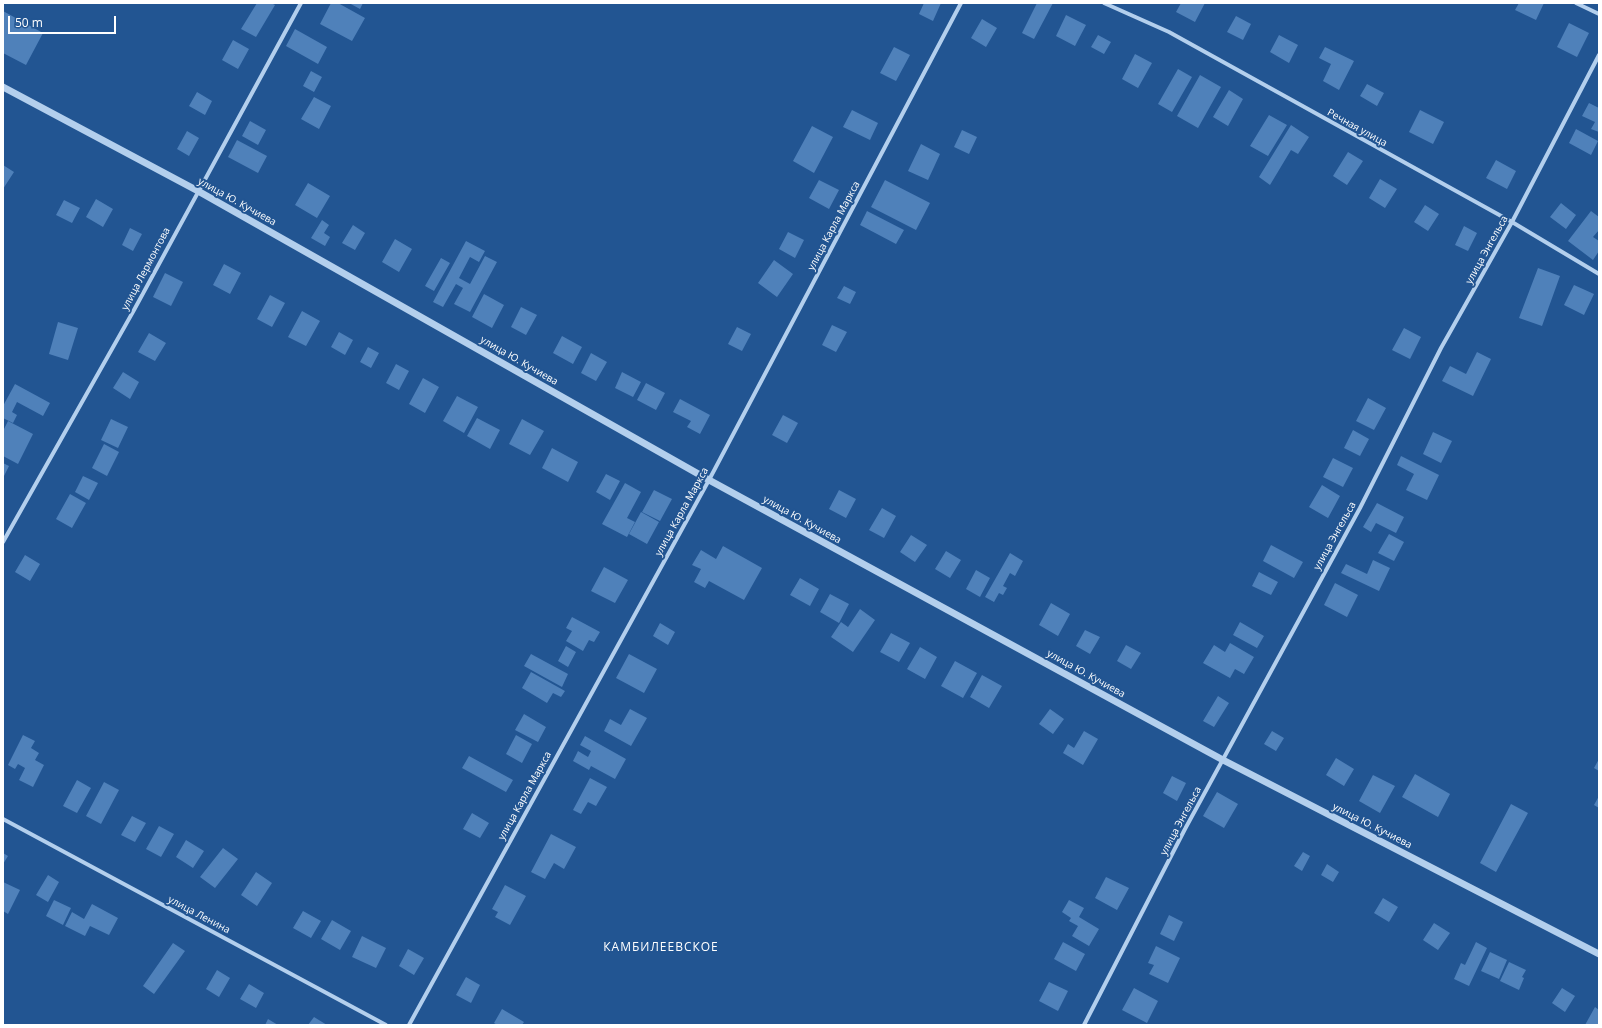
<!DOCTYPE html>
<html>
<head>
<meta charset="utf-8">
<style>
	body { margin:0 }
	#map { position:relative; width:1602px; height:1028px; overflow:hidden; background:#225592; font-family:"Open Sans",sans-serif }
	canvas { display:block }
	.frame { position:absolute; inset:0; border:4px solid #fff; pointer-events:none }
	.scale { position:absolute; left:8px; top:16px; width:108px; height:18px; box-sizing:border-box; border:2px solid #fff; border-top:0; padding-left:5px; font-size:12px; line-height:14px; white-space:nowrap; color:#fff; -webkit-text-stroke:3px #225592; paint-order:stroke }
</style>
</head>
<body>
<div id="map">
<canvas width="1602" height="1028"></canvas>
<div class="frame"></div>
<div class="scale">50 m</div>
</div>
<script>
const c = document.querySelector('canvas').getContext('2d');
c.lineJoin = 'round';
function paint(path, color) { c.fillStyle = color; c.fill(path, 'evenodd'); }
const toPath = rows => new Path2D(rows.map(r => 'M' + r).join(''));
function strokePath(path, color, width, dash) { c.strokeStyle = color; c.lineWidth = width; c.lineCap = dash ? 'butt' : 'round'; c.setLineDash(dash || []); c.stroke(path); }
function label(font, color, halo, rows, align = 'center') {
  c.font = font + ' "Open Sans",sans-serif'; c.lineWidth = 4; c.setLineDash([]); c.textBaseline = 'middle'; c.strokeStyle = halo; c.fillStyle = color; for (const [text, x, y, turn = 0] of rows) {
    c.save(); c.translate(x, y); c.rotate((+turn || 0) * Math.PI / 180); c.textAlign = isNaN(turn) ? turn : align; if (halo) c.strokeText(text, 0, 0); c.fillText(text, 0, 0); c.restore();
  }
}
const building = toPath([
	[257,3,271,3,275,5,256,37,241,29],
	[331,3,338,3,365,18,352,41,320,24],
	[349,3,363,3,360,9],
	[924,3,941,3,933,21,919,14],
	[1037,3,1053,3,1034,39,1022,33],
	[1181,3,1205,3,1195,22,1176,12],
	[1519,3,1544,3,1536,20,1515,10],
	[3,11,43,33,26,65,3,53],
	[1066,15,1086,25,1075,46,1056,36],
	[1236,16,1251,24,1243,40,1227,32],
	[982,19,997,28,986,47,971,38],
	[1569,23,1589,33,1577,57,1557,47],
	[295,29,327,47,318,64,286,46],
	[1098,35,1111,42,1104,54,1091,47],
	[1279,35,1298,45,1289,63,1270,52],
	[233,40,249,49,238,69,222,60],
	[894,47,910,55,896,81,880,73],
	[1325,47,1354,61,1339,90,1323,81,1331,64,1319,58],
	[1135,54,1152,63,1138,88,1122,79],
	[1178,69,1192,77,1172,112,1158,104],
	[311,71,322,77,314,92,303,86],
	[1200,75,1221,87,1198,128,1177,116],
	[1367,84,1384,93,1377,106,1360,96],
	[1229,90,1243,99,1228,126,1213,117],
	[197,92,212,101,205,115,189,106],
	[314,97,331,106,319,129,301,119],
	[1589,103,1599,108,1599,132,1591,129,1595,122,1582,116],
	[852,110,878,123,870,140,843,127],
	[1420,110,1444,122,1433,144,1409,132],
	[1269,115,1287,125,1268,156,1250,146],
	[250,121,266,130,258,145,242,136],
	[1291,125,1309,137,1298,154,1291,150,1270,185,1259,177],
	[812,126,833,137,814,173,793,161],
	[1576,129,1598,141,1591,155,1569,143],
	[962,130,977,137,969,154,954,147],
	[187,131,199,138,189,156,177,149],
	[237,140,267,156,258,173,228,157],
	[921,144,940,154,928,180,908,171],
	[1348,152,1363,161,1347,185,1333,176],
	[1496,160,1516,171,1507,189,1486,178],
	[3,165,14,172,3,189],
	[1380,179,1397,189,1385,208,1369,198],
	[819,180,839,190,829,209,809,198],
	[885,180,930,203,916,230,871,207],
	[308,183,330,196,317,218,295,205],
	[96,199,113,209,103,227,86,217],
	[64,200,80,208,72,223,56,215],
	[1561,203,1576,215,1566,229,1550,217],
	[1425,205,1439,214,1428,231,1414,222],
	[867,211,904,230,896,244,860,225],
	[1591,211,1599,217,1599,230,1593,237,1599,241,1599,251,1593,260,1568,241],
	[322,220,329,225,324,233,330,237,325,246,311,238],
	[353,225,365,233,355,250,342,243],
	[1464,226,1477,233,1468,251,1455,245],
	[130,228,142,234,133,251,122,245],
	[788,232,804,240,795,258,779,249],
	[395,239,412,249,399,272,382,262],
	[466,241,485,251,479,262,470,257,459,278,470,284,485,256,497,262,470,312,454,304,463,288,456,284,443,307,433,302],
	[441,258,450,263,434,291,425,286],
	[774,260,793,274,777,297,758,283],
	[224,264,241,273,230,294,213,285],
	[1538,268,1560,276,1542,326,1519,318],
	[165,273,183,282,171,306,153,297],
	[1574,285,1594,294,1584,315,1564,305],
	[844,286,856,292,850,304,837,298],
	[484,294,504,305,492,328,472,317],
	[270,295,285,303,272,327,257,319],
	[521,307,537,315,526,335,511,327],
	[302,311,320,321,306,346,288,337],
	[58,322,78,328,68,360,49,354],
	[832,325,847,332,836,352,822,345],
	[737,327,751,334,742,351,728,344],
	[1404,328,1421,337,1410,359,1392,350],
	[339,332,353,340,345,355,331,347],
	[149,333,166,343,155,361,138,352],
	[562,336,582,347,573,364,553,353],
	[368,347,379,353,371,368,360,362],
	[1477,352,1491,359,1473,396,1442,381,1450,366,1466,374],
	[591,353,607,362,596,381,581,373],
	[396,364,409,371,399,390,386,383],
	[123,372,139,382,130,399,113,388],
	[622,372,641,382,633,397,615,388],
	[423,378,439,387,425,413,409,404],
	[646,383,665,393,656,410,637,400],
	[15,384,50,403,43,416,17,402,12,412,17,415,13,423,3,418,3,406],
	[457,396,478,407,464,433,443,421],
	[1368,398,1386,408,1374,430,1356,421],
	[680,399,710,415,700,434,687,427,691,421,673,412],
	[783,415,798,423,787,443,772,435],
	[477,418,500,430,490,449,467,436],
	[111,419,128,427,118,448,101,440],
	[522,419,544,431,530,455,509,444],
	[8,421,33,434,18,464,3,456,3,431],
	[1353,430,1369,439,1360,456,1344,448],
	[1433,432,1452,441,1441,463,1423,454],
	[104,444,119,452,107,476,92,468],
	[552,448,578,462,568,482,542,468],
	[1401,456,1439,475,1427,500,1406,490,1414,474,1397,465],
	[1333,458,1353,468,1343,487,1323,477],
	[3,463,9,466,3,478],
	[606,474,620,481,610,500,596,492],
	[83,476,98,483,89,500,75,492],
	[625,483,641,492,627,518,635,522,627,537,602,524],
	[1322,485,1340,496,1328,518,1309,507],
	[654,490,672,499,660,521,642,512],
	[839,490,856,499,846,518,829,509],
	[70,494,86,503,72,528,56,519],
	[1377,503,1404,517,1396,533,1376,523,1371,532,1363,527],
	[882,508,896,516,884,538,869,530],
	[641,512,659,522,647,544,629,534],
	[1389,534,1404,542,1394,561,1378,553],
	[911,535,927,545,915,562,900,552],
	[1271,545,1303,562,1294,578,1263,561],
	[723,546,762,568,744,600,709,581,705,588,694,582,701,569,692,565,701,550,716,559],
	[946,551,961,560,950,578,935,569],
	[1010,553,1023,561,1015,576,1010,573,1003,586,1007,588,1003,595,999,593,994,602,985,597],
	[25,555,40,564,30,581,15,572],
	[1373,560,1390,568,1379,591,1341,573,1346,564,1367,574],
	[604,567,628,580,615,603,591,591],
	[976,570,990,578,980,597,966,589],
	[1259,572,1278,582,1271,595,1252,586],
	[800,578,819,589,810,606,790,595],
	[1335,583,1358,595,1347,617,1324,605],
	[830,594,849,604,839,623,820,612],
	[1051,603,1070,614,1058,636,1039,625],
	[860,609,875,620,853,652,831,637,841,622,848,627],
	[572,617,600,632,594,642,589,640,583,651,566,641,572,631,566,628],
	[1240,622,1264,636,1257,648,1233,635],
	[660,623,675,632,668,645,653,636],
	[1085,630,1100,637,1090,654,1076,646],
	[891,633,910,643,899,662,880,652],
	[1230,643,1254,657,1244,674,1235,669,1230,678,1203,663,1214,645,1225,652],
	[1126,645,1141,653,1131,669,1117,661],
	[566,646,576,652,568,667,558,661],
	[920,647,937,657,925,679,907,669],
	[531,654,568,674,562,687,524,666],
	[629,654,657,669,644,693,616,678],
	[955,661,977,673,963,698,941,686],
	[531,672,565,691,561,697,553,693,547,703,522,688],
	[982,675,1002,686,989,708,970,697],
	[1218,696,1229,703,1214,727,1203,721],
	[630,709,647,718,631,746,604,731,610,719,621,725],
	[1050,709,1064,719,1053,734,1039,724],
	[524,714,546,727,538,742,515,730],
	[1084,731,1098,739,1083,765,1063,753,1068,744,1074,748],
	[1272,731,1284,738,1276,751,1264,744],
	[23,735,35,741,31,748,39,753,35,760,44,765,33,787,19,780,25,768,18,764,15,769,8,765],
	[516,735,532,744,522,763,506,754],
	[585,736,626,759,615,779,591,766,589,770,573,761,578,751,588,757,591,751,580,745],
	[469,756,513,780,506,792,462,768],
	[1336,758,1354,769,1344,786,1326,775],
	[1599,759,1599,771,1594,768],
	[1415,774,1450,794,1438,817,1402,797],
	[1373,775,1395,786,1380,813,1359,801],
	[1172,776,1186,783,1177,801,1163,793],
	[590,778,607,787,596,806,588,802,581,814,573,810],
	[77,780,91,788,77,813,63,806],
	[104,782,119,790,101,824,86,816],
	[1217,792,1238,804,1224,828,1203,816],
	[1599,796,1599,808,1594,805],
	[1511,804,1528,813,1496,872,1480,863],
	[472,813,489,823,480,838,463,829],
	[132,816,146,823,135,842,121,835],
	[159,826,174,834,161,857,146,849],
	[551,834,576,847,564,869,554,863,545,879,531,872],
	[186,840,204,851,193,868,176,857],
	[223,848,238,859,215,888,200,877],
	[1303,852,1310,856,1302,871,1294,866],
	[3,853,8,856,3,864],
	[1327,864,1339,872,1333,882,1321,875],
	[256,872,272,883,257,906,241,895],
	[48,875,59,882,48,902,36,895],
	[1106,877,1129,888,1117,910,1095,898],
	[3,882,20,890,8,914,3,911],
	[505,885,526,896,510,925,495,917,498,912,492,909],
	[1383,898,1398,907,1389,922,1374,913],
	[54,900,71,908,63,925,46,916],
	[1069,900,1084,908,1079,917,1099,929,1089,946,1072,936,1078,926,1069,921,1071,918,1062,912],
	[92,904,118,918,109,935,90,926,85,936,65,926,72,912,84,919],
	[303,911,321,921,311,938,293,928],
	[1169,915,1183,922,1174,941,1160,934],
	[332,920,351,931,340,950,321,939],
	[1434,923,1450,933,1438,950,1423,940],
	[362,936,386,948,376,968,352,957],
	[1063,942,1085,954,1076,971,1054,959],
	[1476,942,1487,948,1469,986,1454,979,1461,963,1465,965],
	[173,943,185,951,154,994,143,986],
	[1156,946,1180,958,1168,983,1149,974,1154,965,1148,963],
	[408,949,424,958,414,975,399,966],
	[1490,952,1507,960,1499,979,1481,971],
	[1509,962,1526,970,1522,977,1524,978,1519,990,1500,981],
	[217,970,230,978,219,997,206,989],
	[466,977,480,985,471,1003,456,995],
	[1049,982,1068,991,1058,1011,1039,1001],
	[249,984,264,993,256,1008,240,999],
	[1134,988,1158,1001,1147,1023,1122,1010],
	[1562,988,1575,996,1565,1012,1552,1003],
	[1595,1007,1599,1010,1599,1025,1585,1025],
	[502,1009,524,1022,522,1025,497,1025,494,1023],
	[314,1017,327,1025,308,1025],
	[268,1019,278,1025,265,1025]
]);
const minor = toPath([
	[1104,3,1169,32,1512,222,1599,274],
	[1576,3,1599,14],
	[3,542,134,310,301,3],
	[3,819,386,1025],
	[409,1025,709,480,961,3],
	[1084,1025,1185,829,1360,508,1441,348,1512,222,1599,55]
]);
const tertiary = toPath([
	[3,87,198,191,709,480,1223,760,1599,954]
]);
const streetNames = [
	["Речная улица",1357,128,29],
	["улица Ю. Кучиева",237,202,29],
	["улица Карла Маркса",834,226,-62],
	["улица Энгельса",1487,250,-61],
	["улица Лермонтова",146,269,-62],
	["улица Ю. Кучиева",519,361,30],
	["улица Карла Маркса",682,512,-61],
	["улица Ю. Кучиева",802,520,29],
	["улица Энгельса",1335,536,-61],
	["улица Ю. Кучиева",1086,674,29],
	["улица Карла Маркса",525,796,-61],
	["улица Энгельса",1181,821,-62],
	["улица Ю. Кучиева",1372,826,27],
	["улица Ленина",199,915,28]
];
const quarterNames = [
	["КАМБИЛЕЕВСКОЕ",661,948]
];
paint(building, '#4f81ba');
strokePath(minor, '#b3cfed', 4);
strokePath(tertiary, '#b3cfed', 7);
label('10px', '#fff', '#225592', streetNames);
c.letterSpacing = '1px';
label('12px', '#fff', '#225592', quarterNames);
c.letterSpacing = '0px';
</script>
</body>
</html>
